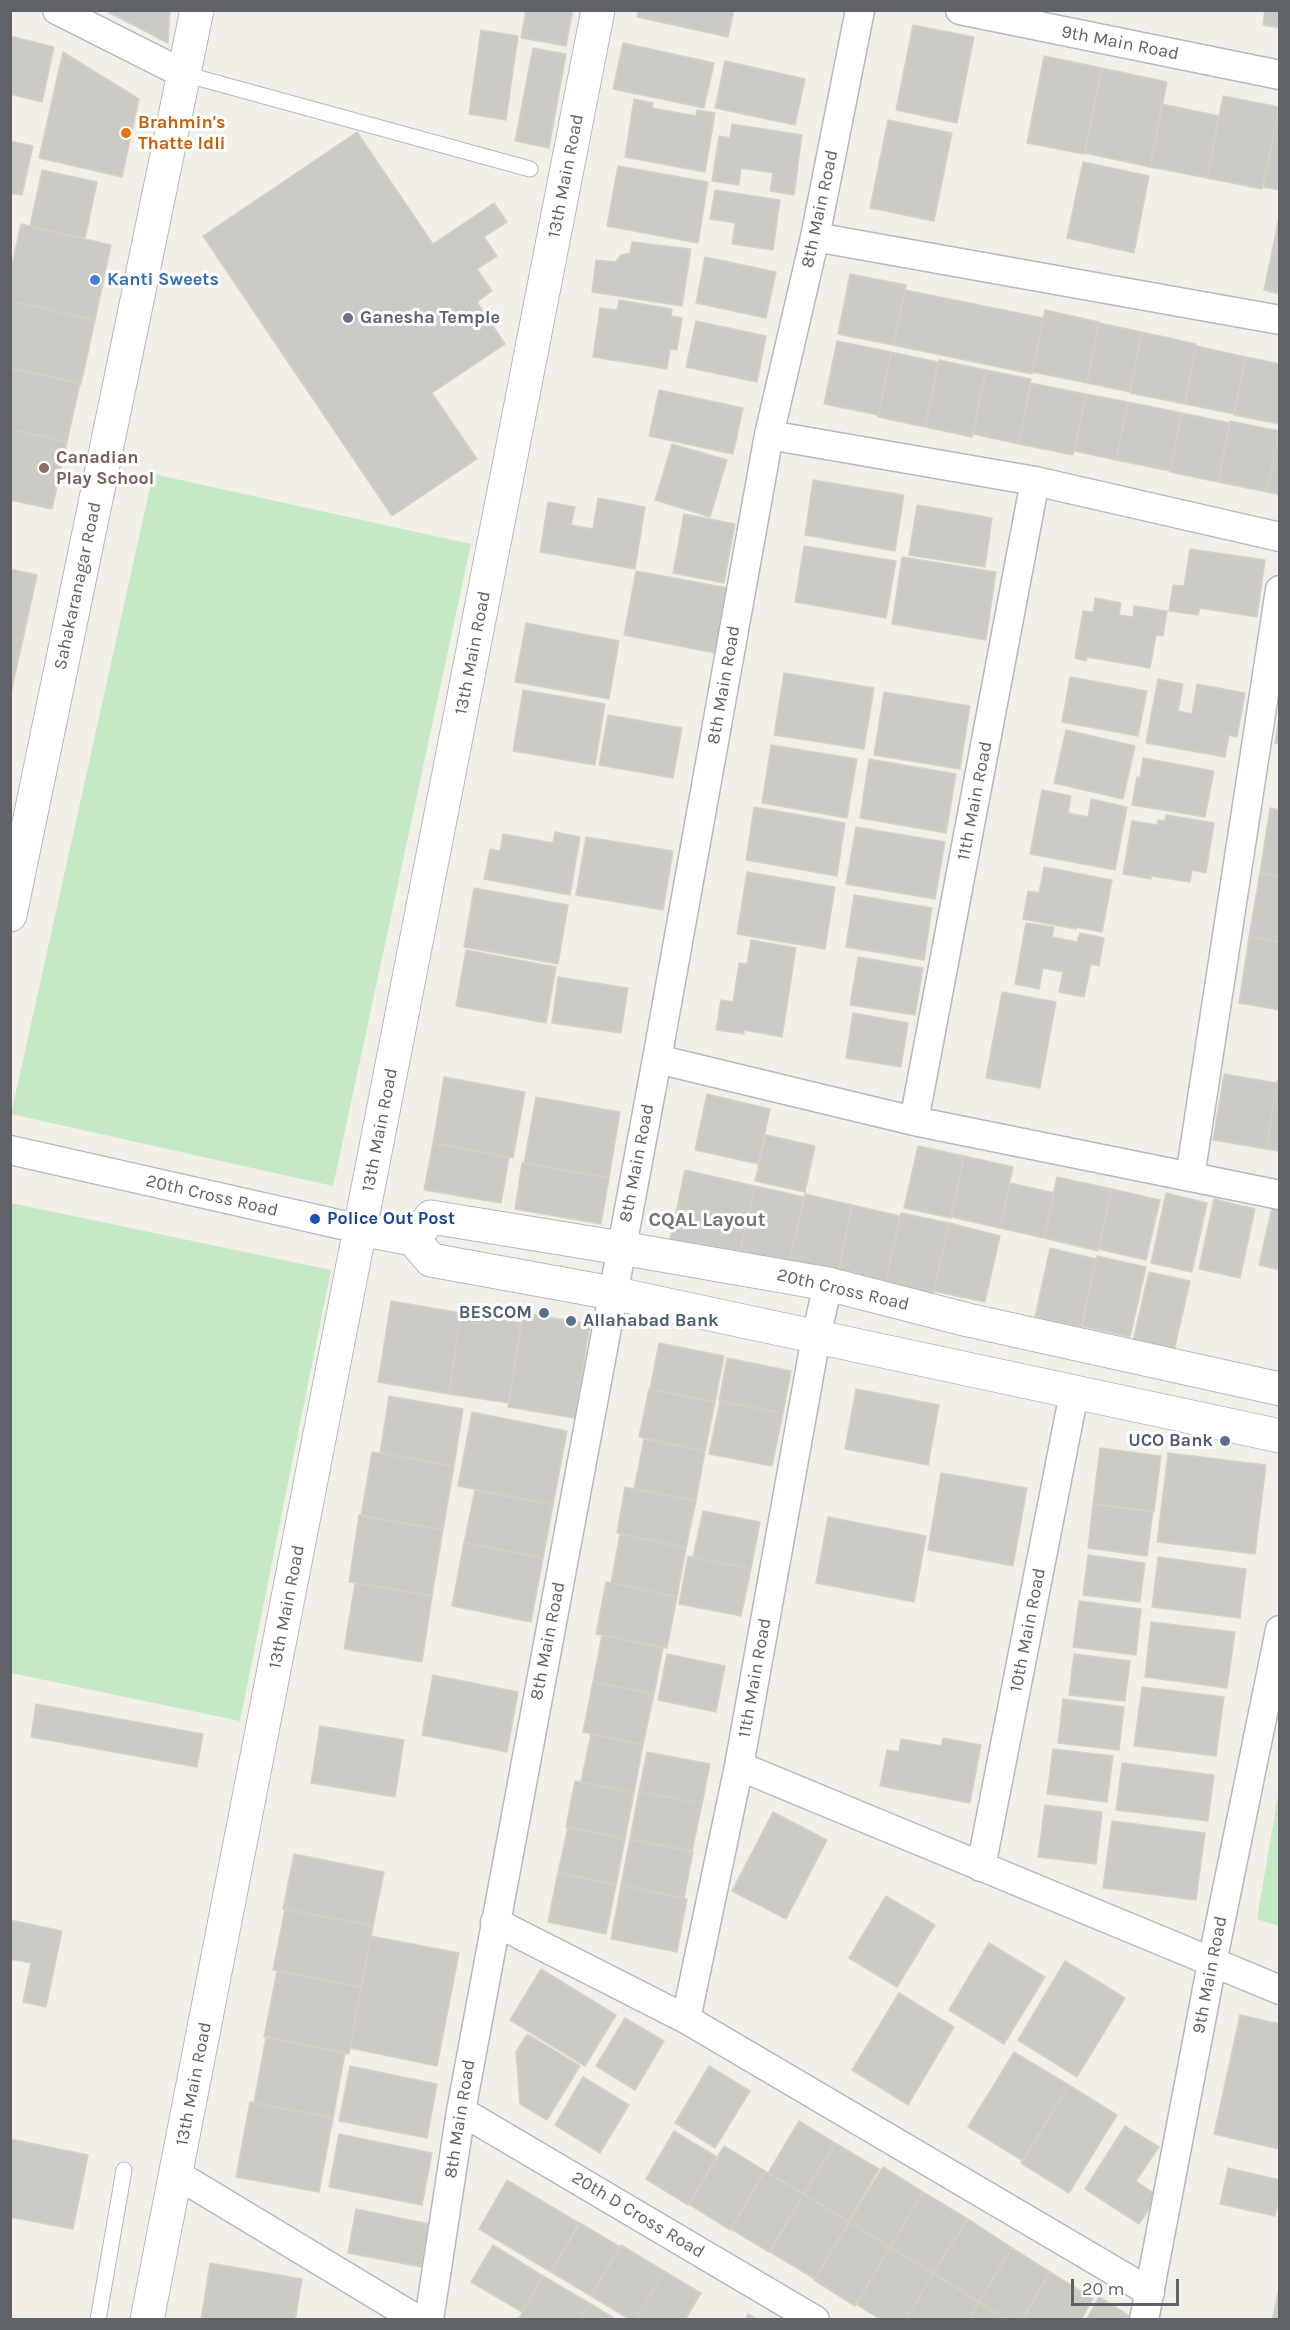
<!DOCTYPE html>
<html>
<head>
<meta charset="utf-8">
<style>
	body { margin:0 }
	#map { position:relative; width:1290px; height:2330px; overflow:hidden; background:#f1efe8; font-family:Karla,sans-serif }
	canvas { display:block }
	.frame { position:absolute; inset:0; border:12px solid #5f6368; pointer-events:none }
	.scale { position:absolute; left:1071px; top:2279px; width:108px; height:27px; box-sizing:border-box; border:3px solid #5f6368; border-top:0; padding-left:8px; font-size:18px; line-height:21px; white-space:nowrap; color:#5f6368; -webkit-text-stroke:4px #fff; paint-order:stroke }
</style>
</head>
<body>
<div id="map">
<canvas width="1290" height="2330"></canvas>
<div class="frame"></div>
<div class="scale">20 m</div>
</div>
<script>
const c = document.querySelector('canvas').getContext('2d');
c.lineJoin = 'round';
function paint(path, color) { c.fillStyle = color; c.fill(path, 'evenodd'); }
const toPath = rows => new Path2D(rows.map(r => 'M' + r).join(''));
function strokePath(path, color, width, dash) { c.strokeStyle = color; c.lineWidth = width; c.lineCap = dash ? 'butt' : 'round'; c.setLineDash(dash || []); c.stroke(path); }
function label(font, color, halo, rows, align = 'center') {
  c.font = font + ' Karla,sans-serif'; c.lineWidth = 6; c.setLineDash([]); c.textBaseline = 'middle'; c.strokeStyle = halo; c.fillStyle = color; for (const [text, x, y, turn = 0] of rows) {
    c.save(); c.translate(x, y); c.rotate((+turn || 0) * Math.PI / 180); c.textAlign = isNaN(turn) ? turn : align; if (halo) c.strokeText(text, 0, 0); c.fillText(text, 0, 0); c.restore();
  }
}
const green = toPath([
	[153,474,471,544,333,1186,11,1114],
	[11,1203,331,1270,240,1721,11,1673],
	[1279,1789,1279,1926,1257,1919]
]);
const building = toPath([
	[104,10,170,10,168,43,104,10],
	[526,10,573,10,566,46,521,38,526,10],
	[639,10,734,10,728,37,637,17,639,10],
	[1265,10,1280,10,1280,28,1263,25,1265,10],
	[913,25,974,37,957,123,896,110,913,25],
	[481,30,518,36,506,120,469,114,481,30],
	[10,36,54,47,42,102,10,94,10,36],
	[623,43,714,63,704,108,613,89,623,43],
	[533,48,566,54,549,148,515,141,533,48],
	[63,52,139,99,122,177,39,158,63,52],
	[1044,56,1102,68,1084,154,1027,143,1044,56],
	[725,61,805,79,795,125,715,108,725,61],
	[1102,68,1167,82,1150,167,1085,153,1102,68],
	[1223,96,1279,107,1262,189,1207,178,1223,96],
	[634,99,653,103,652,108,696,116,697,110,715,113,705,172,625,157,634,99],
	[1162,104,1219,116,1207,178,1150,167,1162,104],
	[1279,107,1280,107,1280,190,1263,187,1279,107],
	[888,120,952,133,934,221,870,208,888,120],
	[732,124,802,135,794,195,770,191,773,173,741,168,739,185,712,181,719,136,730,138,732,124],
	[357,132,433,244,494,203,507,222,484,237,497,256,477,269,492,291,477,302,505,344,432,393,477,459,392,516,203,236,357,132],
	[10,141,33,146,22,195,10,193,10,141],
	[1083,162,1149,176,1134,253,1067,238,1083,162],
	[618,166,708,182,698,243,607,226,618,166],
	[42,170,97,182,85,239,30,226,42,170],
	[715,190,780,200,773,250,732,244,735,223,710,219,715,190],
	[1280,213,1280,294,1264,290,1280,213],
	[21,224,111,245,95,320,10,301,10,274,21,224],
	[632,242,691,249,682,306,592,292,596,260,616,262,621,255,630,253,632,242],
	[705,257,776,272,766,318,696,303,705,257],
	[850,274,906,285,893,345,838,334,850,274],
	[905,290,1043,318,1032,374,893,345,905,290],
	[619,300,672,309,671,316,682,318,677,350,670,349,667,369,593,357,600,308,617,310,619,300],
	[10,301,95,320,81,384,10,368,10,301],
	[1045,310,1099,322,1087,383,1032,372,1045,310],
	[696,321,766,336,757,382,686,367,696,321],
	[1099,323,1142,332,1130,392,1087,383,1099,323],
	[1142,332,1196,344,1185,404,1130,393,1142,332],
	[837,341,891,352,878,415,824,404,837,341],
	[1196,346,1246,357,1234,414,1185,404,1196,346],
	[891,352,938,362,925,427,878,417,891,352],
	[1246,357,1280,364,1280,424,1234,415,1246,357],
	[939,360,986,370,972,437,925,427,939,360],
	[10,368,80,383,67,442,10,429,10,368],
	[986,370,1031,379,1019,444,973,434,986,370],
	[1031,383,1086,394,1073,455,1019,444,1031,383],
	[659,390,743,408,733,454,649,436,659,390],
	[1086,394,1128,402,1116,460,1074,451,1086,394],
	[1128,402,1182,413,1170,471,1116,460,1128,402],
	[1182,413,1230,423,1218,482,1170,472,1182,413],
	[1230,421,1279,431,1267,492,1218,482,1230,421],
	[10,429,67,442,52,509,10,500,10,429],
	[1279,431,1280,432,1280,495,1267,492,1279,431],
	[672,444,727,460,710,517,655,500,672,444],
	[813,480,904,495,895,551,805,535,813,480],
	[598,498,645,507,635,569,540,552,548,502,575,507,571,525,593,529,598,498],
	[917,505,992,518,985,567,909,555,917,505],
	[684,514,735,524,724,583,673,573,684,514],
	[804,546,896,561,886,618,795,602,804,546],
	[1190,549,1265,560,1257,617,1200,608,1198,615,1169,611,1173,585,1184,586,1190,549],
	[902,557,996,572,986,640,892,624,902,557],
	[10,569,37,575,23,639,10,636,10,569],
	[636,571,728,588,715,653,624,635,636,571],
	[1095,598,1121,603,1119,615,1133,617,1134,606,1167,611,1163,636,1156,635,1150,668,1087,657,1086,661,1075,658,1083,611,1093,612,1095,598],
	[526,623,619,641,609,699,515,682,526,623],
	[10,636,23,639,10,697,10,636],
	[784,673,874,688,864,749,774,735,784,673],
	[1070,677,1147,691,1138,736,1062,722,1070,677],
	[1158,679,1183,684,1178,711,1192,714,1197,684,1245,693,1237,737,1229,735,1225,757,1146,743,1158,679],
	[523,690,605,704,595,765,513,751,523,690],
	[884,692,970,706,960,769,874,755,884,692],
	[1280,711,1280,744,1275,743,1280,711],
	[608,715,682,728,673,778,599,765,608,715],
	[1066,730,1135,746,1123,799,1054,783,1066,730],
	[771,745,857,759,847,818,762,803,771,745],
	[1143,758,1214,771,1205,817,1132,805,1137,777,1140,778,1143,758],
	[869,759,956,774,946,833,860,818,869,759],
	[1042,790,1071,796,1068,813,1088,817,1091,799,1127,807,1115,870,1030,854,1042,790],
	[754,807,845,823,837,876,746,860,754,807],
	[1270,808,1280,810,1280,876,1260,873,1270,808],
	[1166,815,1214,823,1206,873,1192,870,1190,882,1151,876,1151,879,1123,874,1132,821,1157,825,1158,820,1165,821,1166,815],
	[856,827,945,842,935,899,846,884,856,827],
	[555,832,580,837,570,895,484,879,490,849,500,851,503,834,553,843,555,832],
	[586,837,673,851,663,910,576,895,586,837],
	[1044,867,1112,880,1102,932,1076,927,1076,929,1023,919,1028,891,1039,893,1044,867],
	[747,872,835,887,825,949,737,934,747,872],
	[1260,873,1280,876,1280,942,1249,937,1260,873],
	[474,888,568,905,558,964,464,947,474,888],
	[854,895,932,908,924,960,846,947,854,895],
	[1026,923,1054,927,1052,937,1077,942,1080,933,1104,938,1099,966,1091,964,1084,997,1059,992,1063,972,1043,968,1039,989,1015,984,1026,923],
	[1249,937,1280,942,1280,1010,1239,1003,1249,937],
	[751,940,796,948,782,1037,744,1030,744,1034,716,1030,721,1000,733,1002,739,963,747,964,751,940],
	[466,950,556,967,546,1023,456,1006,466,950],
	[858,957,923,968,915,1015,850,1005,858,957],
	[558,977,628,988,621,1033,552,1023,558,977],
	[1002,992,1056,1002,1040,1088,986,1078,1002,992],
	[853,1013,908,1023,901,1067,846,1058,853,1013],
	[1224,1074,1277,1083,1266,1149,1213,1140,1224,1074],
	[444,1077,525,1092,513,1158,433,1143,444,1077],
	[1277,1081,1280,1081,1280,1151,1266,1149,1277,1081],
	[707,1094,770,1109,758,1164,695,1150,707,1094],
	[536,1097,620,1112,609,1178,524,1163,536,1097],
	[766,1135,815,1146,805,1192,755,1181,766,1135],
	[433,1143,509,1157,501,1203,424,1190,433,1143],
	[918,1146,964,1156,951,1218,904,1208,918,1146],
	[964,1156,1013,1167,1000,1228,951,1217,964,1156],
	[522,1163,609,1178,601,1224,515,1209,522,1163],
	[685,1170,755,1186,739,1256,670,1240,685,1170],
	[1057,1177,1112,1189,1098,1251,1044,1238,1057,1177],
	[1010,1183,1054,1193,1044,1238,1000,1228,1010,1183],
	[755,1186,804,1197,789,1263,740,1252,755,1186],
	[1112,1189,1160,1200,1146,1260,1098,1249,1112,1189],
	[1166,1193,1207,1203,1192,1272,1151,1263,1166,1193],
	[805,1194,852,1205,838,1275,789,1263,805,1194],
	[1214,1199,1255,1209,1240,1278,1199,1269,1214,1199],
	[1273,1203,1280,1205,1280,1270,1259,1265,1273,1203],
	[852,1205,900,1216,885,1285,838,1273,852,1205],
	[901,1213,949,1223,933,1295,885,1285,901,1213],
	[949,1223,1000,1236,985,1302,934,1291,949,1223],
	[1050,1248,1096,1259,1082,1327,1035,1317,1050,1248],
	[1097,1256,1146,1267,1130,1337,1081,1326,1097,1256],
	[1149,1272,1190,1281,1174,1351,1133,1341,1149,1272],
	[391,1301,461,1313,449,1394,378,1382,391,1301],
	[461,1313,521,1323,509,1403,449,1394,461,1313],
	[523,1313,590,1324,575,1418,508,1407,523,1313],
	[659,1343,724,1356,715,1402,650,1389,659,1343],
	[727,1358,791,1371,783,1413,719,1401,727,1358],
	[649,1389,715,1402,705,1451,639,1437,649,1389],
	[856,1389,939,1405,928,1465,845,1449,856,1389],
	[389,1396,463,1409,454,1466,380,1453,389,1396],
	[720,1401,783,1413,772,1466,709,1454,720,1401],
	[472,1412,567,1431,553,1505,458,1486,472,1412],
	[644,1439,705,1451,696,1501,634,1489,644,1439],
	[1100,1448,1161,1456,1154,1512,1093,1504,1100,1448],
	[372,1452,454,1466,443,1530,361,1516,372,1452],
	[1168,1453,1266,1465,1255,1554,1157,1542,1168,1453],
	[941,1473,1027,1488,1013,1566,928,1550,941,1473],
	[625,1487,696,1501,686,1548,617,1533,625,1487],
	[475,1490,553,1505,543,1558,464,1543,475,1490],
	[1093,1504,1153,1511,1147,1556,1088,1548,1093,1504],
	[703,1511,760,1522,751,1569,693,1557,703,1511],
	[359,1515,443,1530,432,1596,349,1582,359,1515],
	[828,1517,926,1536,914,1602,816,1583,828,1517],
	[620,1534,686,1548,677,1597,611,1583,620,1534],
	[464,1543,543,1558,531,1622,452,1606,464,1543],
	[1088,1555,1145,1563,1140,1602,1083,1595,1088,1555],
	[688,1556,751,1569,741,1616,679,1604,688,1556],
	[1158,1557,1246,1569,1240,1618,1152,1607,1158,1557],
	[606,1582,677,1597,667,1648,596,1634,606,1582],
	[355,1583,432,1596,422,1662,344,1649,355,1583],
	[1079,1601,1141,1609,1136,1655,1073,1647,1079,1601],
	[1151,1622,1235,1632,1227,1688,1145,1677,1151,1622],
	[602,1635,663,1648,654,1694,593,1682,602,1635],
	[667,1654,725,1666,716,1712,658,1700,667,1654],
	[1074,1654,1130,1661,1125,1701,1069,1695,1074,1654],
	[433,1675,518,1692,507,1752,422,1735,433,1675],
	[593,1682,654,1694,643,1745,583,1732,593,1682],
	[1142,1687,1224,1697,1216,1756,1134,1746,1142,1687],
	[1063,1699,1124,1707,1119,1750,1058,1743,1063,1699],
	[36,1704,203,1734,197,1767,31,1737,36,1704],
	[320,1726,404,1740,395,1797,311,1783,320,1726],
	[591,1734,643,1745,634,1793,581,1782,591,1734],
	[943,1738,981,1745,970,1803,880,1786,887,1750,899,1752,901,1739,941,1746,943,1738],
	[1053,1749,1113,1756,1107,1802,1047,1794,1053,1749],
	[647,1752,710,1764,702,1804,639,1791,647,1752],
	[1122,1763,1214,1775,1208,1821,1116,1810,1122,1763],
	[575,1781,634,1793,625,1839,566,1827,575,1781],
	[639,1791,702,1804,692,1851,630,1839,639,1791],
	[1045,1805,1102,1812,1096,1864,1038,1857,1045,1805],
	[773,1812,827,1840,786,1919,732,1891,773,1812],
	[1112,1821,1205,1833,1196,1900,1103,1888,1112,1821],
	[568,1827,625,1839,616,1885,558,1873,568,1827],
	[630,1839,693,1852,684,1898,621,1885,630,1839],
	[294,1854,384,1872,373,1926,283,1909,294,1854],
	[558,1872,616,1885,606,1934,548,1922,558,1872],
	[621,1885,687,1899,677,1952,611,1939,621,1885],
	[886,1896,935,1925,897,1987,849,1958,886,1896],
	[285,1909,373,1926,361,1987,273,1970,285,1909],
	[10,1920,62,1931,46,2007,23,2002,31,1963,10,1959,10,1920],
	[371,1936,459,1953,437,2066,350,2048,371,1936],
	[989,1943,1045,1977,1004,2044,949,2010,989,1943],
	[1065,1961,1125,1998,1077,2077,1018,2040,1065,1961],
	[541,1969,616,2015,585,2066,510,2020,541,1969],
	[277,1971,361,1987,349,2054,264,2037,277,1971],
	[899,1993,954,2027,908,2105,852,2070,899,1993],
	[1240,2015,1280,2024,1279,2149,1214,2134,1240,2015],
	[625,2018,664,2041,635,2090,596,2066,625,2018],
	[527,2034,580,2066,547,2120,520,2104,516,2052,527,2034],
	[266,2037,345,2053,333,2118,254,2103,266,2037],
	[1014,2052,1069,2085,1023,2161,968,2127,1014,2052],
	[350,2066,437,2084,427,2138,339,2121,350,2066],
	[709,2066,750,2091,715,2148,675,2123,709,2066],
	[583,2077,629,2105,600,2153,555,2125,583,2077],
	[1069,2085,1117,2115,1069,2193,1021,2163,1069,2085],
	[250,2102,333,2118,319,2192,236,2177,250,2102],
	[799,2121,835,2143,804,2194,768,2173,799,2121],
	[1125,2126,1159,2147,1136,2181,1158,2196,1139,2224,1085,2189,1125,2126],
	[674,2131,717,2157,688,2205,646,2179,674,2131],
	[339,2134,432,2153,422,2205,329,2187,339,2134],
	[10,2139,88,2155,73,2229,10,2217,10,2139],
	[835,2143,879,2169,848,2222,804,2194,835,2143],
	[724,2146,765,2171,730,2230,689,2204,724,2146],
	[883,2167,923,2192,890,2247,849,2222,883,2167],
	[1228,2168,1280,2180,1280,2195,1275,2216,1220,2204,1228,2168],
	[765,2171,804,2194,769,2252,731,2229,765,2171],
	[507,2180,579,2223,551,2272,479,2229,507,2180],
	[923,2192,968,2219,933,2273,890,2247,923,2192],
	[804,2194,849,2222,815,2279,770,2252,804,2194],
	[356,2209,429,2224,421,2267,348,2253,356,2209],
	[968,2219,1012,2248,979,2302,933,2273,968,2219],
	[849,2222,890,2247,855,2306,814,2280,849,2222],
	[580,2223,620,2247,591,2296,551,2272,580,2223],
	[493,2245,543,2276,522,2312,471,2282,493,2245],
	[621,2245,664,2271,636,2320,631,2320,591,2296,621,2245],
	[890,2247,933,2273,906,2320,882,2320,856,2304,890,2247],
	[1012,2248,1050,2272,1022,2320,1008,2320,979,2302,1012,2248],
	[210,2263,302,2279,295,2320,201,2320,210,2263],
	[664,2271,701,2293,685,2320,636,2320,664,2271],
	[1050,2272,1093,2299,1081,2320,1022,2320,1050,2272],
	[933,2273,979,2302,968,2320,906,2320,933,2273],
	[543,2276,589,2303,580,2320,518,2320,543,2276],
	[1279,2289,1280,2320,1272,2320,1279,2289],
	[1099,2297,1136,2320,1086,2320,1099,2297],
	[979,2302,1008,2320,968,2320,979,2302],
	[589,2303,617,2320,580,2320,589,2303],
	[748,2314,758,2320,745,2320,748,2314]
]);
const service = toPath([
	[184,74,530,169],
	[98,2320,124,2170]
]);
const minor = toPath([
	[57,10,184,74],
	[960,10,1280,75],
	[815,237,1280,320],
	[769,435,1035,481,1280,537],
	[657,1059,914,1121,1280,1195],
	[914,1121,1035,481],
	[10,1150,360,1229],
	[1190,1177,1280,590],
	[739,1766,1280,1990],
	[981,1867,1074,1393],
	[495,1922,686,2019,1150,2292],
	[686,2019,739,1766,816,1337,828,1284],
	[461,2111,815,2320],
	[176,2174,418,2320],
	[429,2320,461,2111,657,1059,769,435,815,237,860,10],
	[1144,2320,1212,1963,1280,1630]
]);
const tertiary = toPath([
	[10,915,197,10],
	[360,1229,413,1239,431,1260,612,1293,1280,1436],
	[413,1239,431,1217,621,1248,828,1284,968,1320,1280,1389],
	[147,2320,598,10]
]);
const markers = [
	[126,133,6,"#e8710a"],
	[95,280,6,"#3f7fe0"],
	[348,318,6,"#6b7280"],
	[44,468,6,"#8d6e63"],
	[315,1219,6,"#1a4fb4"],
	[544,1313,6,"#5c6f8a"],
	[571,1321,6,"#5c6f8a"],
	[1225,1441,6,"#5c6f8a"]
];
const streetNames = [
	["9th Main Road",1120,43,11],
	["13th Main Road",566,176,-79],
	["8th Main Road",820,209,-78],
	["Sahakaranagar Road",78,586,-78],
	["13th Main Road",473,653,-79],
	["8th Main Road",724,685,-80],
	["11th Main Road",975,801,-79],
	["13th Main Road",380,1130,-79],
	["8th Main Road",637,1163,-79],
	["20th Cross Road",212,1196,13],
	["20th Cross Road",843,1290,13],
	["13th Main Road",287,1607,-79],
	["10th Main Road",1028,1630,-79],
	["8th Main Road",548,1641,-79],
	["11th Main Road",755,1678,-80],
	["9th Main Road",1210,1975,-79],
	["13th Main Road",194,2084,-79],
	["8th Main Road",460,2119,-81],
	["20th D Cross Road",638,2215,31]
];
const foodNames = [
	["Brahmin's",138,123],
	["Thatte Idli",138,144]
];
const shopNames = [
	["Kanti Sweets",107,280]
];
const worshipNames = [
	["Ganesha Temple",360,318]
];
const educationNames = [
	["Canadian",56,458],
	["Play School",56,479]
];
const transitNames = [
	["Police Out Post",327,1219]
];
const serviceNames = [
	["BESCOM",532,1313],
	["Allahabad Bank",583,1321,"left"],
	["UCO Bank",1213,1441]
];
const neighbourhoodNames = [
	["CQAL Layout",707,1220]
];
paint(green, '#c5e8c5');
paint(building, '#cccac5');
strokePath(building, '#d6d1c6', 1.5);
strokePath(service, '#b5b8bc', 17);
strokePath(minor, '#b5b8bc', 31);
strokePath(tertiary, '#b5b8bc', 35);
strokePath(service, '#fff', 15);
strokePath(minor, '#fff', 28);
strokePath(tertiary, '#fff', 33);
for (const [x, y, r, color] of markers) { const dot = new Path2D(); dot.arc(x, y, r, 0, 2 * Math.PI); c.fillStyle = color; c.fill(dot); strokePath(dot, '#fff', 2); }
label('18px', '#5f6368', '#fff', streetNames);
label('bold 18px', '#c56008', '#fff', foodNames, 'left');
label('bold 18px', '#366cbe', '#fff', shopNames, 'left');
label('bold 18px', '#5b616d', '#fff', worshipNames, 'left');
label('bold 18px', '#785e54', '#fff', educationNames, 'left');
label('bold 18px', '#164399', '#fff', transitNames, 'left');
label('bold 18px', '#4e5e75', '#fff', serviceNames, 'right');
label('bold 20px', '#70757a', '#fff', neighbourhoodNames);
</script>
</body>
</html>
